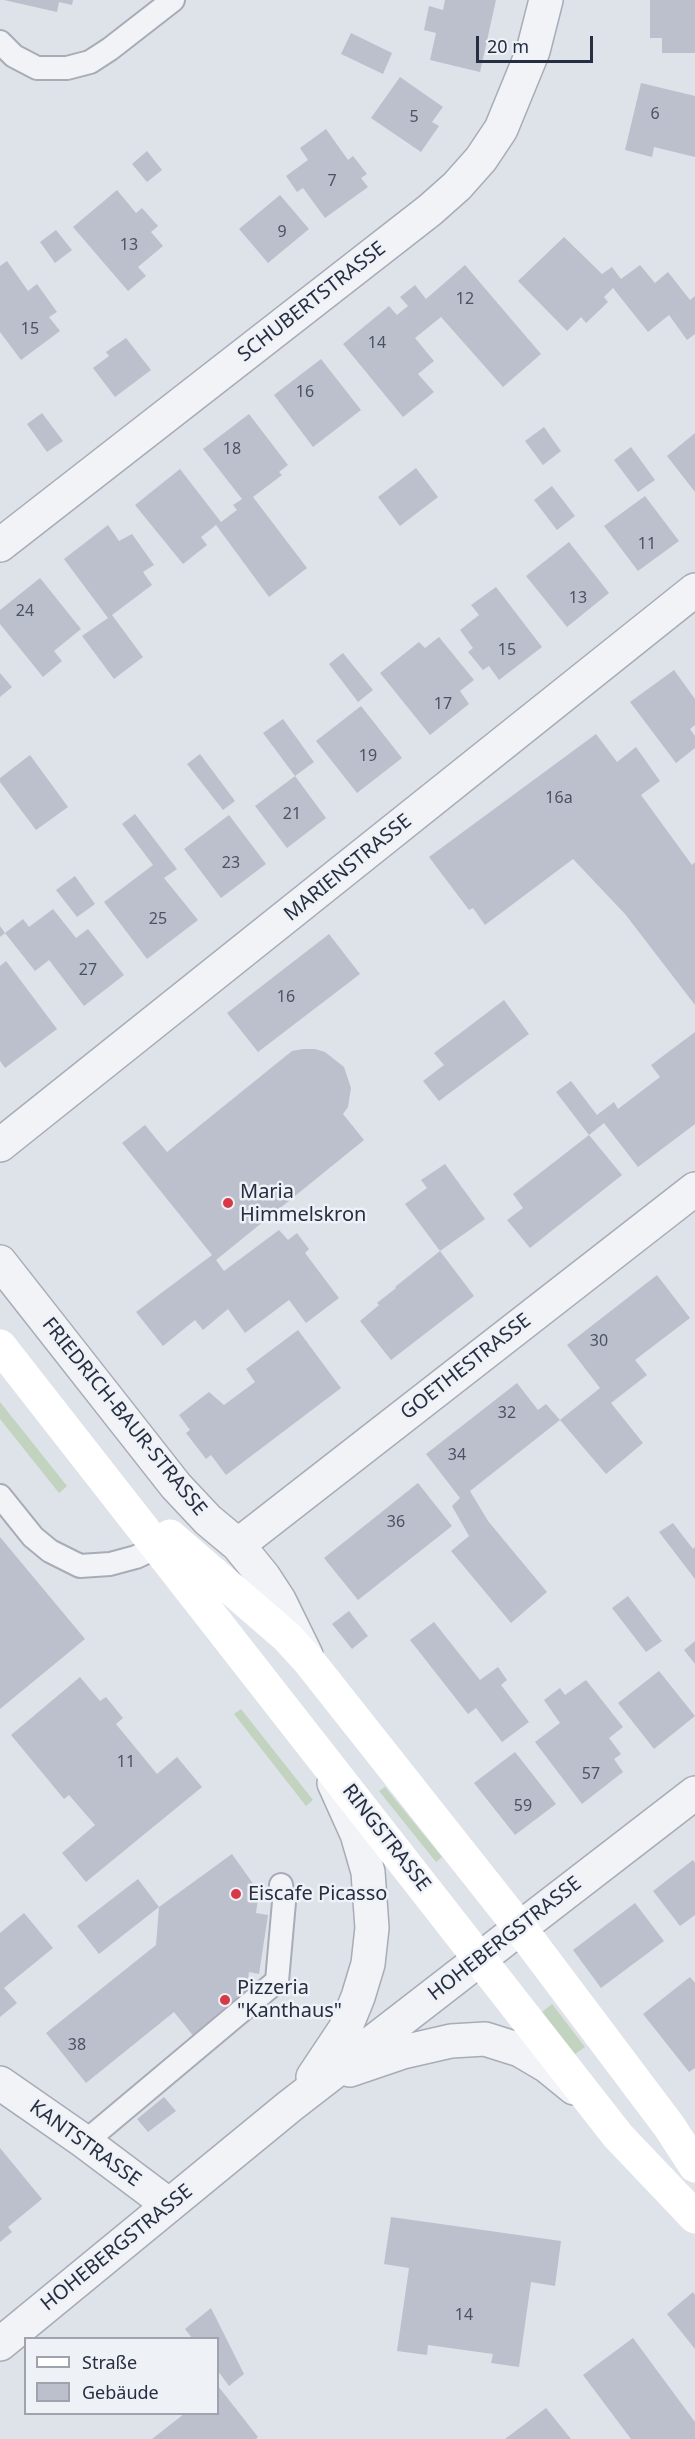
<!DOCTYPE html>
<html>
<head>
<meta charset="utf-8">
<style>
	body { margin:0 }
	#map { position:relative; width:695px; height:2439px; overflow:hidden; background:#dee2e9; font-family:"Noto Sans",sans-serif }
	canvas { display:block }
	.legend { position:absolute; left:24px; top:2337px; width:195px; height:78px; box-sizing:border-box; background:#eef1f6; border:2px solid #9ea3ae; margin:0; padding:8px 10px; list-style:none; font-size:18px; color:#262e41 }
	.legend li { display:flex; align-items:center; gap:12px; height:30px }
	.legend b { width:30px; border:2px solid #9ea3ae }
	.scale { position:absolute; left:476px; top:36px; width:117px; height:27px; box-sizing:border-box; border:3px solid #262e41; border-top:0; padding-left:8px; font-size:18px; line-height:21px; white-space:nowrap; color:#262e41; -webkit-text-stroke:4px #eef1f6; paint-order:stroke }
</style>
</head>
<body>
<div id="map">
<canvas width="695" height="2439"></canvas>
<ul class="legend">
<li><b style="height:8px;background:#fff"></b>Straße</li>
<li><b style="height:16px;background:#bbc0cc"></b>Gebäude</li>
</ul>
<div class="scale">20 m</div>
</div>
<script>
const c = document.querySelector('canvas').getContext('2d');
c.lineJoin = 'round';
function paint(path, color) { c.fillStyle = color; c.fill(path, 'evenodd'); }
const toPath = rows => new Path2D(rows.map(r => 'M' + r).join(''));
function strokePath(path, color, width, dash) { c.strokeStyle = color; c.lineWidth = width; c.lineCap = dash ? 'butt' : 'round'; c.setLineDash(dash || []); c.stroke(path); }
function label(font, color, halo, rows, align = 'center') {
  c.font = font + ' "Noto Sans",sans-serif'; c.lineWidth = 5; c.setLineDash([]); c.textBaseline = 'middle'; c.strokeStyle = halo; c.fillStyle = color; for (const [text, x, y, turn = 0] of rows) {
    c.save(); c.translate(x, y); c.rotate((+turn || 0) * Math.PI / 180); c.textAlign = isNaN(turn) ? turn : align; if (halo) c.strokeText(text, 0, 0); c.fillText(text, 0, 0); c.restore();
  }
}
const green = toPath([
	[0,1402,67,1486,59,1493,0,1419],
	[241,1709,313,1800,306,1806,234,1714],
	[385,1787,442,1857,436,1862,379,1791],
	[552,2004,585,2047,575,2054,542,2012]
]);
const building = toPath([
	[4,0,73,0,72,5,59,2,57,12],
	[445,0,496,0,480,72,430,60,436,33,424,30,429,6,443,10],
	[650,0,695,0,695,53,662,53,662,38,650,38],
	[351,33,392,53,383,74,341,54],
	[400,77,443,107,432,122,439,126,421,152,371,118],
	[641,83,695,96,695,157,654,147,652,157,625,150],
	[326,129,348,160,353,156,367,174,361,178,368,187,325,218,303,188,297,192,286,176,308,160,300,148],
	[147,151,162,170,147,182,132,164],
	[117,190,136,213,142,208,158,226,151,232,163,246,138,267,146,276,128,291,73,227],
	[280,195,309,229,268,263,239,229],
	[56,230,72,250,55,263,40,242],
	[564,237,602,274,612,267,621,279,640,265,655,283,668,272,690,300,695,296,695,334,687,340,669,315,648,332,613,288,604,297,608,302,586,323,581,317,567,331,518,281],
	[7,261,28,291,37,284,57,312,49,317,60,331,21,360,0,332,0,266],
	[465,265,541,354,503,387,441,317,415,338,434,361,418,374,434,392,403,417,343,344,389,306,397,315,408,306,400,297,415,285,426,299],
	[126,338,151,370,115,397,93,368,109,356,106,352],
	[321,359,361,410,313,447,274,395],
	[42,413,63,441,47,452,27,424],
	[249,414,288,465,279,472,282,475,253,497,307,568,269,597,216,525,201,537,207,545,183,564,135,505,180,469,221,522,237,510,233,505,242,499,203,449],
	[544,427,561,451,543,465,525,441],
	[695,433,695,492,667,456],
	[631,447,655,480,638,492,614,460],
	[416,468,438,497,400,526,378,497],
	[552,486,575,516,557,530,534,500],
	[645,496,679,541,638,571,604,526],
	[108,525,119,541,132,534,154,565,143,572,152,585,112,615,143,657,114,679,82,636,108,618,64,559],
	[569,542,609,593,567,627,526,576],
	[40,578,81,629,54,651,62,661,43,677,0,624,0,610],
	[496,587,542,647,499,680,489,666,483,670,468,652,473,648,460,630,479,615,471,605],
	[439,637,474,680,460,691,469,704,430,735,380,673,419,642,425,648],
	[343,653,373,690,358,702,329,664],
	[674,670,695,699,695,725,690,729,695,736,695,748,676,763,630,702],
	[0,673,12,687,0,697],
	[361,706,402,758,357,793,316,741],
	[283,719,314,762,295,776,326,818,287,848,255,806,295,776,263,733],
	[596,734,617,762,636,747,660,781,641,795,692,865,695,862,695,1005,625,914,573,859,485,925,473,908,469,910,429,857],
	[200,754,235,801,223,810,187,764],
	[30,755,68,807,36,830,0,782,0,778],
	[135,814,177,869,164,878,198,920,147,959,104,902,153,865,122,824],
	[229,815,266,864,221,898,184,849],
	[75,876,95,904,77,917,56,890],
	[53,909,76,938,88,929,124,975,84,1006,49,960,35,971,5,933,0,937,0,926,5,933,23,919,29,927],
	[329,934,360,974,258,1052,227,1013],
	[6,961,57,1029,5,1068,0,1061,0,966],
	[504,1000,529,1034,439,1101,423,1081,444,1065,434,1053],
	[695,1032,695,1124,638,1167,604,1123,589,1135,556,1092,571,1081,597,1115,614,1102,618,1109,660,1077,651,1065],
	[303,1049,315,1049,325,1052,344,1067,351,1088,348,1107,343,1114,364,1140,216,1260,224,1271,279,1230,288,1240,297,1233,309,1249,305,1253,339,1298,306,1323,289,1300,245,1333,228,1309,203,1330,195,1320,163,1346,136,1312,212,1255,122,1143,145,1125,167,1152,292,1051],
	[589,1135,622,1175,530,1248,507,1220,523,1208,513,1194],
	[445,1164,485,1219,440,1251,405,1204,427,1188,421,1180],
	[440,1251,474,1296,391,1360,360,1321,379,1305,377,1303,396,1288,395,1287],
	[657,1275,690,1318,635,1360,647,1375,611,1403,643,1443,606,1474,560,1420,600,1388,567,1345],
	[298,1330,341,1388,226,1475,211,1455,206,1459,186,1433,190,1430,179,1415,209,1392,224,1405,255,1382,246,1369],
	[517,1383,538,1410,546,1404,560,1420,470,1491,488,1521,547,1592,511,1623,451,1551,469,1536,452,1506,460,1498,426,1454],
	[418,1483,452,1526,358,1600,324,1558],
	[673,1523,693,1549,695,1547,695,1579,659,1532],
	[0,1537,85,1639,0,1709],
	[628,1596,662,1641,646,1652,612,1608],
	[349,1611,368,1636,352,1649,332,1624],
	[434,1622,480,1680,498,1667,507,1680,501,1685,529,1722,502,1742,476,1708,468,1714,410,1640],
	[695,1641,695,1664,684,1650],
	[659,1671,695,1716,654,1749,618,1703],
	[80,1677,100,1701,106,1697,123,1718,116,1724,157,1774,177,1757,202,1787,86,1882,62,1853,95,1825,69,1795,64,1799,11,1735],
	[586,1680,623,1727,609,1738,621,1754,614,1759,623,1772,582,1804,535,1742,560,1723,544,1700,560,1688,565,1695],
	[515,1752,556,1804,515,1835,474,1783],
	[232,1854,259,1892,256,1913,268,1915,259,1974,249,1972,245,1997,195,2038,174,2012,86,2083,46,2033,156,1945,159,1907],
	[693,1860,695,1863,695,1915,680,1926,653,1891],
	[138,1879,159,1907,99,1954,77,1926],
	[635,1903,664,1941,601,1988,573,1950],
	[24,1913,53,1948,4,1988,17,2003,0,2017,0,1933],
	[690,1977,695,1983,695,2068,689,2072,643,2014],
	[164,2097,176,2111,148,2132,137,2119],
	[0,2148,42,2199,8,2227,12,2232,0,2242],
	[391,2217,561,2241,555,2286,531,2282,519,2367,491,2363,493,2354,428,2345,427,2355,397,2351,409,2268,384,2264],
	[693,2292,695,2295,695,2349,667,2314],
	[211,2308,244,2374,229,2386,218,2371,218,2338,192,2338,185,2329],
	[633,2338,695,2422,695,2439,631,2439,583,2375],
	[218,2386,258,2437,256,2439,152,2439,184,2414,218,2414],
	[546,2408,571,2439,505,2439]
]);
const service = toPath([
	[0,42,14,56,37,68,67,68,90,62,110,49,173,0],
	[0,1496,33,1537,50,1551,80,1566,110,1564,136,1557,170,1541],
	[85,2142,277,1981,284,1902,281,1885]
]);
const minor = toPath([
	[0,545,430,210,457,186,481,159,501,129,533,51,546,0],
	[0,1145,695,590],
	[0,1262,176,1486,208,1520,238,1545,264,1577,279,1600,306,1655],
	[238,1545,695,1189],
	[520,1928,695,1793],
	[0,2083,85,2142,169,2205]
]);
const tertiary = toPath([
	[350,2070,403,2052,451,2041,485,2039,520,2050,547,2066,574,2088],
	[313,2077,345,2029,358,1997,368,1964,372,1928,368,1872,357,1834,334,1783],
	[0,2344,290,2106,520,1928]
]);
const secondary = toPath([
	[0,1346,618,2136,695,2217],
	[170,1536,287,1637,308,1660,520,1928,669,2126,695,2166]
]);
const markers = [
	[228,1203,6,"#d73a46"],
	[236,1894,6,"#d73a46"],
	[225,2000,6,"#d73a46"]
];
const numberNames = [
	["6",655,114],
	["5",414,117],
	["7",332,181],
	["9",282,232],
	["13",129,245],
	["12",465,299],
	["15",30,329],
	["14",377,343],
	["16",305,392],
	["18",232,449],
	["11",647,544],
	["13",578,598],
	["24",25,611],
	["15",507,650],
	["17",443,704],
	["19",368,756],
	["16a",559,798],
	["21",292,814],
	["23",231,863],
	["25",158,919],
	["27",88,970],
	["16",286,997],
	["30",599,1341],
	["32",507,1413],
	["34",457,1455],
	["36",396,1522],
	["11",126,1762],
	["57",591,1774],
	["59",523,1806],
	["38",77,2045],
	["14",464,2315]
];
const streetNames = [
	["SCHUBERTSTRASSE",312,302,-38],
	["MARIENSTRASSE",348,868,-39],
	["GOETHESTRASSE",466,1367,-38],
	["FRIEDRICH-BAUR-STRASSE",124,1417,51],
	["RINGSTRASSE",386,1838,52],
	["HOHEBERGSTRASSE",505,1939,-38],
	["KANTSTRASSE",85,2144,36],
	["HOHEBERGSTRASSE",117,2248,-39]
];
const poiNames = [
	["Maria",240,1192],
	["Himmelskron",240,1215],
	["Eiscafe Picasso",248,1894],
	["Pizzeria",237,1988],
	["\"Kanthaus\"",237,2011]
];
paint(green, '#c2d3bf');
paint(building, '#bbc0cc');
strokePath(service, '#a7acb7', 26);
strokePath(minor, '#a7acb7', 36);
strokePath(tertiary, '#a7acb7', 36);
strokePath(service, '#f1f3f7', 22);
strokePath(minor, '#f1f3f7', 33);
strokePath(tertiary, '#f1f3f7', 33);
strokePath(secondary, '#fff', 33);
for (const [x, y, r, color] of markers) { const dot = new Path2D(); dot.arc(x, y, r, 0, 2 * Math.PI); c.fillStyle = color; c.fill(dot); strokePath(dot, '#eef1f6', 2); }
label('16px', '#4b5264', null, numberNames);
label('20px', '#262e41', '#eef1f6', streetNames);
label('20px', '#262e41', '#eef1f6', poiNames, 'left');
</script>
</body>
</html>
